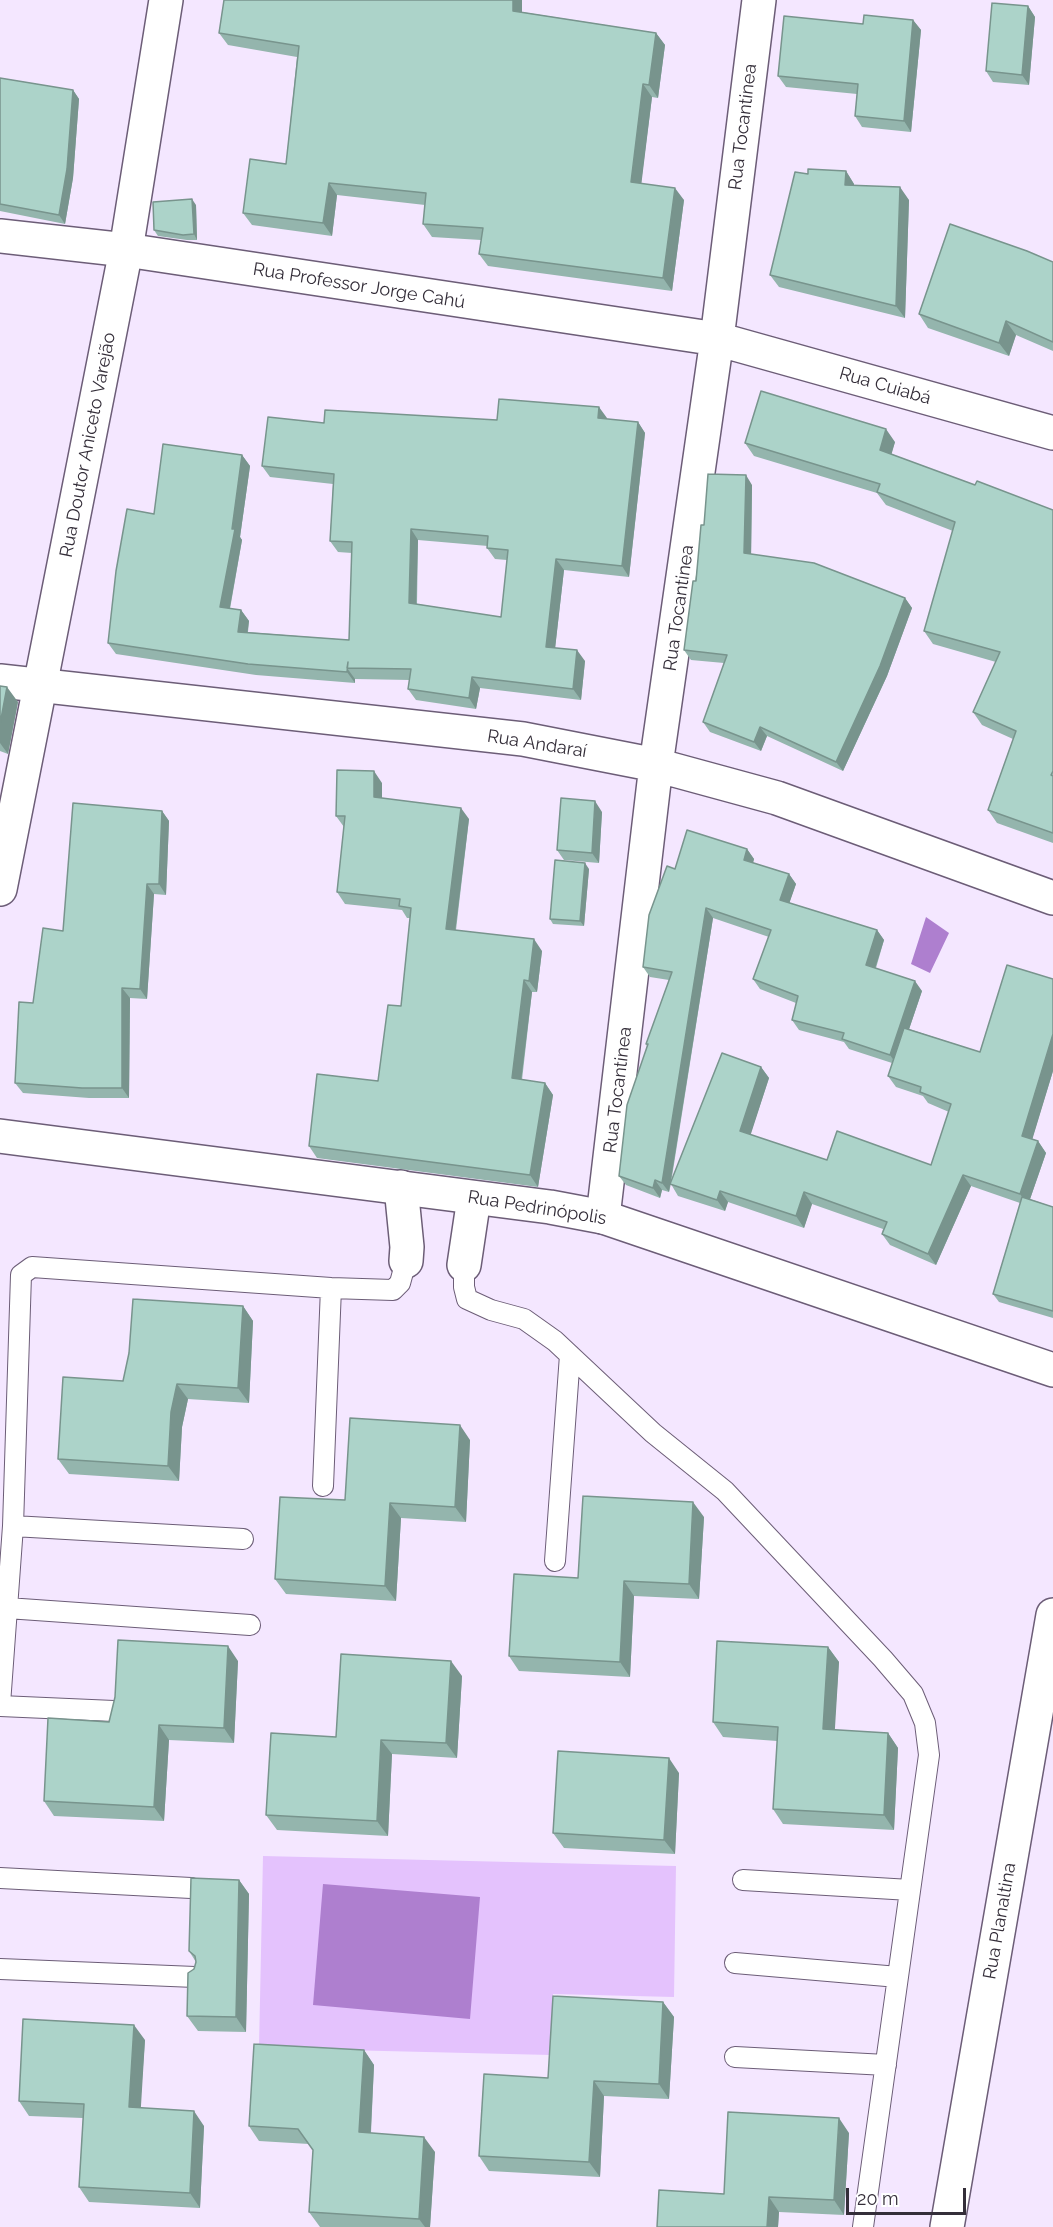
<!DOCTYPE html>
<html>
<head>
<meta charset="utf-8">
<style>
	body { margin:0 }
	#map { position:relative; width:1053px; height:2227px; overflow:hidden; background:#f4e7ff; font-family:Raleway,sans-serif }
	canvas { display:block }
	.scale { position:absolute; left:846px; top:2188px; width:120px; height:27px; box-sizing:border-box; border:3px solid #342e39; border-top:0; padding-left:8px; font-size:18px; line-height:21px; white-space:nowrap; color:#342e39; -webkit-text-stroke:4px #fff; paint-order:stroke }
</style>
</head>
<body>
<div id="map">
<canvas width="1053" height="2227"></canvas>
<div class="scale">20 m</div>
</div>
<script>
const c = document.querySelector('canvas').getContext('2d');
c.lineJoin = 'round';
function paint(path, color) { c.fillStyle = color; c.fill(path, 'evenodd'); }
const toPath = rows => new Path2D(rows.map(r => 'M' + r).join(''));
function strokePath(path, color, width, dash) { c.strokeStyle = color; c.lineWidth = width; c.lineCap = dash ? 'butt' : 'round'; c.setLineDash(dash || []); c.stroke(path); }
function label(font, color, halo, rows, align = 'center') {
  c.font = font + ' Raleway,sans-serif'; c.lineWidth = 6; c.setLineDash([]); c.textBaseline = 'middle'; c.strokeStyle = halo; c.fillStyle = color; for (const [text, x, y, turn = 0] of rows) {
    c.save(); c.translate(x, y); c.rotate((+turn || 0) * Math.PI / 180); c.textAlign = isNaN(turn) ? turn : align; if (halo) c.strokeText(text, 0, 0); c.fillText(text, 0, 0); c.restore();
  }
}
const green = toPath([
	[263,1856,676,1866,674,1997,553,1994,551,2055,259,2048]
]);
const water = toPath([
	[926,917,949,933,930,973,911,964],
	[323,1884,480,1897,470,2019,313,2005]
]);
const service = toPath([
	[464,1265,464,1287,467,1299,491,1310,524,1319,555,1341,653,1433,725,1491,883,1659,913,1694,925,1723,929,1755,863,2227],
	[323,1486,331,1288],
	[13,1526,243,1539],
	[555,1561,570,1355],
	[7,1608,250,1625],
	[0,1704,13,1526,21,1275,32,1267,331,1288,393,1290,400,1283,406,1261],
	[0,1706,114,1711],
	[0,1878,191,1888],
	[743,1880,910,1890],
	[735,1963,898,1977],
	[0,1969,195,1977],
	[735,2057,886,2065]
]);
const minor = toPath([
	[0,236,126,250,717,339,1053,433],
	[0,681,523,739,656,765,777,798,1053,898],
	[401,1187,407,1247,406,1261],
	[603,1217,656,765,717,339,759,0],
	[464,1265,474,1198],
	[947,2227,1053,1615]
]);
const tertiary = toPath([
	[0,889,126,250,166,0],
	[0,1136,550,1207,603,1217,1053,1370]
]);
const wall = toPath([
	[224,0,522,0,522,12,656,33,665,45,658,98,652,97,641,183,684,200,672,291,488,266,479,254,481,240,432,237,423,224,425,205,337,195,332,236,252,225,243,213,286,164,297,57,228,45,219,33],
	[1028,6,1035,17,1029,85,993,82,986,71],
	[913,20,921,30,911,132,862,127,855,116,857,94,786,87,778,76,863,24],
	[0,78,73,90,79,99,73,178,65,224,0,211],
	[846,171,854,184,854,186,909,200,905,318,779,287,770,275,808,174],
	[196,205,197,240,187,240,158,236,154,230],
	[1053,262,1053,351,1016,335,1009,356,928,328,919,314],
	[607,418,607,419,638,422,645,433,629,577,564,570,555,648,585,661,581,700,480,688,476,709,416,700,408,689,410,680,355,679,355,683,256,675,116,654,108,643,154,514,242,455,250,466,240,537,242,540,230,609,241,610,249,621,248,632,349,640,352,553,338,552,330,541,333,484,270,477,262,466,324,423],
	[418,540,488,546,487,548,495,559,507,560,501,617,417,604],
	[895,442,891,454,975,485,1053,510,1053,843,997,823,988,810,1013,739,982,725,973,712,996,662,933,644,924,631,953,531,886,505,877,493,754,456,745,443],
	[752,485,751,554,905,598,912,608,887,676,843,771,767,736,761,751,710,732,703,722,724,663,691,660,684,650,704,525],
	[0,686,18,702,8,754,0,751],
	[382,783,382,798,469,819,456,930,542,951,537,992,532,992,522,1080,545,1083,553,1095,538,1187,317,1158,309,1146,378,1081,401,1006,410,918,407,918,402,910,345,904,337,892,344,827,336,816],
	[162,811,169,821,166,895,154,894,147,999,130,998,129,1098,89,1098,23,1093,15,1083,63,931],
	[602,812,599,863,564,860,557,850],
	[747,849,754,859,753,863,789,874,796,884,789,903,877,930,884,940,876,968,922,991,909,1029,980,1052,1053,979,1053,1071,1032,1139,1038,1141,1046,1153,1030,1199,1053,1207,1053,1318,999,1302,993,1294,1020,1203,971,1186,936,1265,890,1245,882,1234,883,1229,812,1204,804,1228,728,1202,725,1211,678,1196,671,1184,669,1192,662,1190,660,1198,626,1185,619,1176,647,1046,646,1044,669,980,650,977,643,967,675,869],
	[713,918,769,937,753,979,760,989,796,1003,792,1020,799,1030,844,1042,849,1049,892,1063,888,1076,896,1087,923,1096,928,1103,949,1112,931,1165,827,1160,750,1135,769,1078,761,1067,671,1183],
	[589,869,584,926,553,924,550,919],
	[243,1306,253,1321,249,1403,188,1399,182,1427,179,1481,69,1474,58,1459,123,1381],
	[470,1440,466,1522,401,1518,396,1601,286,1594,275,1579,345,1500],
	[704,1517,699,1599,634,1596,630,1677,519,1671,509,1656,578,1578],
	[828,1647,839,1662,834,1730,888,1733,898,1748,894,1830,783,1824,773,1809,777,1741,723,1737,713,1722],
	[238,1661,234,1743,169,1740,164,1821,54,1816,44,1801,109,1722],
	[462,1676,457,1758,392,1754,388,1836,277,1830,266,1815,336,1737],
	[679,1773,675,1854,564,1848,553,1833],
	[239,1880,249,1894,246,2032,198,2031,187,2016,194,1969,196,1962,189,1951],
	[663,2002,674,2017,669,2099,604,2096,600,2177,489,2171,479,2156,548,2078],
	[145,2040,140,2107,204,2126,200,2208,89,2202,79,2187,83,2118,29,2116,19,2101],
	[364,2050,374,2065,371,2133,435,2152,430,2227,320,2227,309,2212,313,2150,309,2144,259,2141,249,2126],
	[849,2133,844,2215,779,2212,778,2227,657,2227]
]);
const shadedWall = toPath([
	[513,0,522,0,522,24,513,11],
	[1028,6,1035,17,1029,85,1022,75],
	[913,20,921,30,911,132,904,121],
	[656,33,665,45,658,98,649,85],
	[643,84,652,97,640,195,631,182],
	[73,90,79,99,73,178,65,224,59,215],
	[846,171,854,184,854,198,845,185],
	[329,183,337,195,332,236,323,223],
	[900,187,909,200,905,318,896,306],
	[675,188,684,200,672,291,663,278],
	[192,199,196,205,197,240,194,234],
	[1006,321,1016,335,1009,356,999,343],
	[599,407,607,418,606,429,598,418],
	[638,422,645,433,629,577,622,566],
	[886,429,895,442,889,463,880,450],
	[242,455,250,466,240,537,242,540,228,618,220,607,232,529],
	[746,475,752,485,751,563,744,553],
	[411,529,418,540,416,614,409,603],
	[556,559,564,570,554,658,546,647],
	[905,598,912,608,887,676,843,771,836,762],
	[241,610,249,621,246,643,238,632],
	[577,650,585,661,581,700,573,689],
	[347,668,355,679,355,683,347,672],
	[472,677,480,688,476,709,469,698],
	[7,687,18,702,8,754,0,743,0,724],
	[760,727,767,736,761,751,754,742],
	[374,771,382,783,382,808,374,797],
	[595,801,602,812,599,863,592,853],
	[461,808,469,819,454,941,446,929],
	[162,811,169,821,166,895,159,884],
	[747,849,754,859,751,870,744,860],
	[585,863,589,869,584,926,580,921],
	[789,874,796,884,787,910,780,900],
	[147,884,154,894,147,999,140,989],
	[706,908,713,918,669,1192,662,1183],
	[877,930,884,940,873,975,866,965],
	[534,939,542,951,537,992,529,981],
	[524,980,532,992,520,1090,512,1078],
	[915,981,922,991,897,1065,890,1055],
	[122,988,130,998,129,1098,122,1088],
	[1053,1034,1053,1071,1030,1147,1022,1136],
	[761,1067,769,1078,748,1143,740,1131],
	[545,1083,553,1095,538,1187,530,1175],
	[1038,1141,1046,1153,1028,1205,1020,1194],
	[963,1175,971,1186,936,1265,928,1254],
	[655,1180,662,1190,660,1198,653,1188],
	[720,1191,728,1202,725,1211,717,1200],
	[804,1192,812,1204,804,1228,796,1216],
	[243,1306,253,1321,249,1403,238,1388],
	[177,1384,188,1399,182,1427,179,1481,168,1466,171,1412],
	[460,1425,470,1440,466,1522,455,1507],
	[693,1502,704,1517,699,1599,689,1584],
	[390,1503,401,1518,396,1601,385,1586],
	[624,1581,634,1596,630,1677,620,1662],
	[228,1646,238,1661,234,1743,224,1728],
	[828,1647,839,1662,834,1744,823,1729],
	[451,1661,462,1676,457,1758,446,1743],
	[159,1725,169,1740,164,1821,154,1807],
	[888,1733,898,1748,894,1830,884,1815],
	[381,1740,392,1754,388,1836,377,1821],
	[669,1758,679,1773,675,1854,664,1840],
	[239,1880,249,1894,246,2032,236,2017],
	[663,2002,674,2017,669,2099,659,2084],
	[134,2025,145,2040,140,2122,129,2107],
	[364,2050,374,2065,370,2147,359,2132],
	[594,2081,604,2096,600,2177,589,2162],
	[194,2111,204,2126,200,2208,190,2193],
	[839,2118,849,2133,844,2215,834,2200],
	[424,2137,435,2152,430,2227,425,2227,419,2219],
	[769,2197,779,2212,778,2227,767,2227]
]);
const building = toPath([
	[224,0,513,0,513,11,656,33,649,85,643,84,631,182,675,188,663,278,479,254,483,228,423,224,426,193,329,183,323,223,243,213,250,159,286,164,299,46,219,33,224,0],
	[992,3,1028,6,1022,75,986,71,992,3],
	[864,15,913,20,904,121,855,116,858,84,778,76,784,16,863,24,864,15],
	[0,78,73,90,67,169,59,215,0,204,0,78],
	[808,169,846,171,845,185,900,187,896,306,770,275,795,172,808,174,808,169],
	[192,199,194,234,183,235,154,230,153,202,192,199],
	[950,224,1027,251,1053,262,1053,342,1006,321,999,343,919,314,950,224],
	[761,391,886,429,880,450,975,485,977,481,1053,510,1053,771,1051,775,1053,776,1053,833,988,810,1016,731,973,712,1000,652,924,631,955,522,877,492,880,484,745,443,761,391],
	[499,399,599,407,598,418,638,422,622,566,556,559,546,647,577,650,573,689,472,677,469,698,408,689,411,669,347,668,348,662,347,672,248,664,108,643,116,571,127,509,154,514,163,444,242,455,232,529,235,529,220,607,241,610,238,632,349,640,352,542,330,541,334,474,262,466,268,417,324,423,325,410,497,420,499,399],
	[411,529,488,536,487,548,508,550,501,617,409,603,411,529],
	[708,474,746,475,744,553,814,563,905,598,880,666,836,762,760,727,754,742,703,722,727,655,684,650,693,581,696,581,701,525,704,525,708,474],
	[0,686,7,687,0,724,0,686],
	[337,770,374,771,374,797,461,808,446,929,534,939,529,981,524,980,512,1078,545,1083,530,1175,309,1146,317,1074,378,1081,388,1005,401,1006,411,908,399,906,400,899,337,892,345,816,336,816,337,770],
	[561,798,595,801,592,853,557,850,561,798],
	[73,803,162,811,159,884,147,884,140,989,122,988,122,1088,82,1088,15,1083,19,1002,33,1003,43,928,63,931,73,803],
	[687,830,747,849,744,860,789,874,780,900,877,930,866,965,915,981,890,1055,842,1039,844,1033,792,1020,798,996,753,979,771,930,706,908,662,1183,655,1180,653,1188,619,1176,627,1105,648,1044,646,1044,672,972,643,967,649,915,667,866,675,869,687,830],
	[555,860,585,863,580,921,550,919,555,860],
	[1007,965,1053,979,1053,1034,1022,1136,1038,1141,1020,1194,963,1175,928,1254,882,1234,887,1222,804,1192,796,1216,720,1191,717,1200,670,1184,722,1053,761,1067,740,1131,827,1160,837,1131,931,1165,951,1104,920,1092,921,1087,888,1076,904,1028,980,1052,1007,965],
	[1022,1197,1053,1207,1053,1311,993,1294,1022,1197],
	[133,1299,243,1306,238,1388,177,1384,171,1412,168,1466,58,1459,63,1377,123,1381,129,1353,133,1299],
	[350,1418,460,1425,455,1507,390,1503,385,1586,275,1579,280,1497,345,1500,350,1418],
	[583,1496,693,1502,689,1584,624,1581,620,1662,509,1656,514,1574,578,1578,583,1496],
	[118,1640,228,1646,224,1728,159,1725,154,1807,44,1801,48,1718,109,1722,115,1697,118,1640],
	[717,1641,828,1647,823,1729,888,1733,884,1815,773,1809,778,1727,713,1722,717,1641],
	[341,1654,451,1661,446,1743,381,1740,377,1821,266,1815,271,1733,336,1737,341,1654],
	[558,1751,669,1758,664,1840,553,1833,558,1751],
	[191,1878,239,1880,236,2017,187,2016,188,1973,194,1969,196,1962,195,1956,189,1951,191,1878],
	[553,1996,663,2002,659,2084,594,2081,589,2162,479,2156,484,2074,548,2078,553,1996],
	[23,2019,134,2025,129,2107,194,2111,190,2193,79,2187,84,2104,19,2101,23,2019],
	[254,2044,364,2050,359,2132,424,2137,419,2219,309,2212,313,2150,298,2129,249,2126,254,2044],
	[728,2112,839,2118,834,2200,769,2197,767,2227,657,2227,659,2190,724,2194,728,2112]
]);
const streetNames = [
	["Rua Tocantinea",743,127,-83],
	["Rua Professor Jorge Cahú",359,286,9],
	["Rua Cuiabá",885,386,16],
	["Rua Doutor Aniceto Varejão",88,445,-79],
	["Rua Tocantinea",679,608,-82],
	["Rua Andaraí",537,744,9],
	["Rua Tocantinea",618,1090,-83],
	["Rua Pedrinópolis",537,1208,9],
	["Rua Planaltina",1000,1921,-80]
];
paint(green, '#e4c2fd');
paint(water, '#ae7fcf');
strokePath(service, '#6c5d77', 22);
strokePath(minor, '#6c5d77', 36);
strokePath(tertiary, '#6c5d77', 36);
strokePath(service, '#fff', 20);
strokePath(minor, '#fff', 33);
strokePath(tertiary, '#fff', 33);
paint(wall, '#94b5ad');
paint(shadedWall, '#78948d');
paint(building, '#acd3c9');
strokePath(building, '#78948d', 1.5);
label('18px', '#342e39', '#fff', streetNames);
</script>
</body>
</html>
